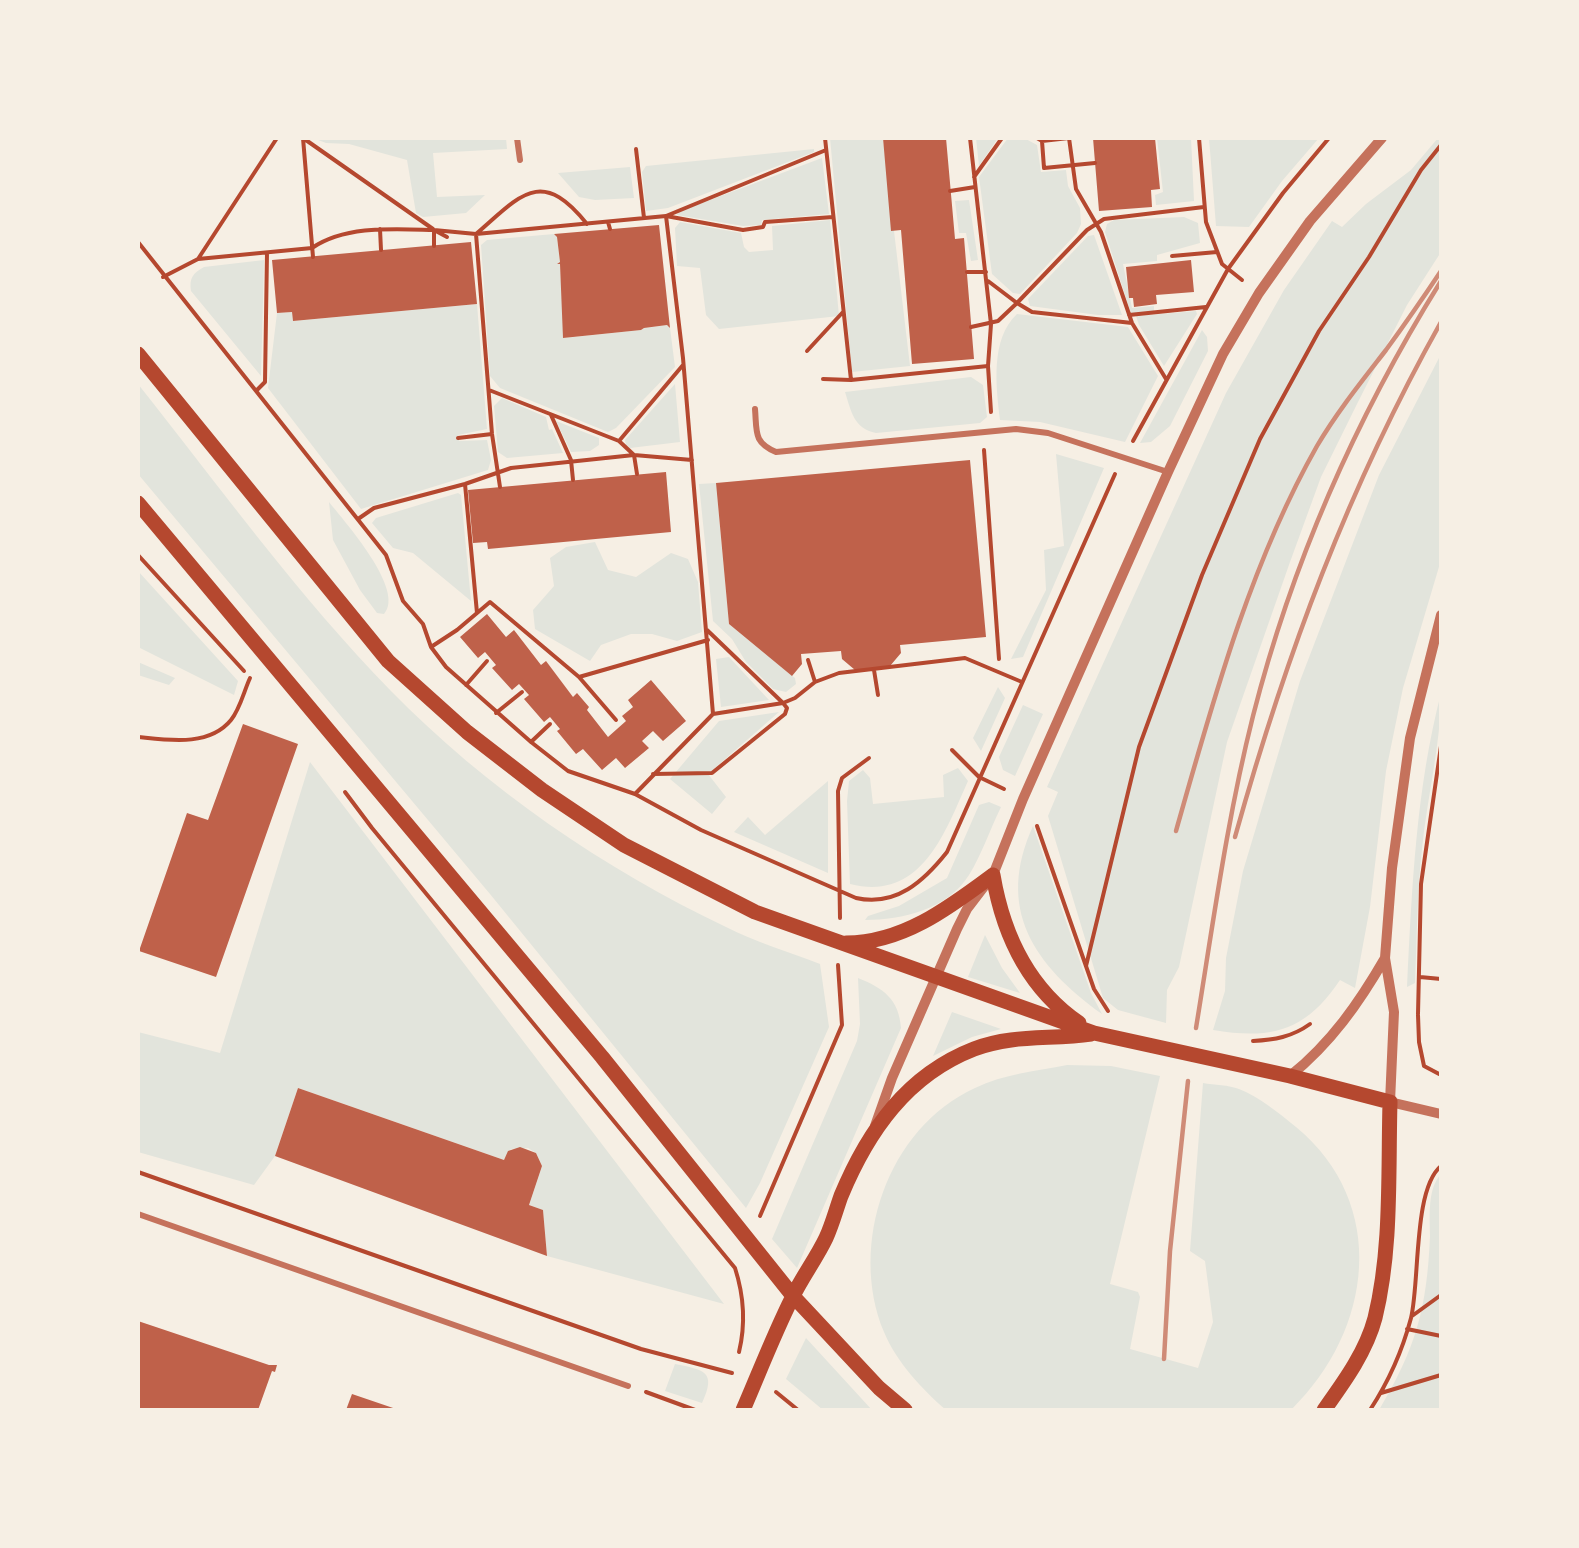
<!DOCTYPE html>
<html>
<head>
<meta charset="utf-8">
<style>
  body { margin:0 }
  #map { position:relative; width:1579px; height:1548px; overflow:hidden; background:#f6efe4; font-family:Commissioner,sans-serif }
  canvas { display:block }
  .frame { position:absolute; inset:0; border:140px solid #f6efe4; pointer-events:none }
</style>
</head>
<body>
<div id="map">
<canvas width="1579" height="1548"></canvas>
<div class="frame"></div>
</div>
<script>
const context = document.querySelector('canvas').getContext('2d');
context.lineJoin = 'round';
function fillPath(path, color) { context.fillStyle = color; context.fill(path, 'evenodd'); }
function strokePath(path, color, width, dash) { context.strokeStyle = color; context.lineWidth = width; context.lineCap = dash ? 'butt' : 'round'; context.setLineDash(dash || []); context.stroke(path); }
const green = new Path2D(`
  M313,138H506L507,149L433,153L437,197L485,195L466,213L423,217L416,213L407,160L349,144L326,143Z
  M830,138H883L910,366L852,372Z
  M976,138H998L979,166Z
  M1008,138H1024L1037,145L1041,172L1066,170L1068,186L1080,208L1081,224L1077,233L1020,294L1013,293L992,274L979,177Z
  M1157,138H1191L1194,201L1156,205L1155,195L1163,192Z
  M1209,138H1319L1282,181L1249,227L1216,226Z
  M1438,138H1441V252L1407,305L1357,404L1321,477L1290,562L1227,742L1179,967L1167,990L1166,1023L1118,1010L1103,998L1048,816L1058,792L1047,787L1226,393L1284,290L1332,221L1342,227L1366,204L1411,170Z
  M814,149V152L668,208L646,211L642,172L646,166Z
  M822,158L829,214L762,220L761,225L743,226L677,215L678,212Z
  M630,167L634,198L595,200L579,197L558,173Z
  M969,200L978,260L971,261L966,233H959L955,201Z
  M1184,217L1198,223L1200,243L1157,255V261L1123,264L1132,308L1154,306V311L1131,314L1105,232L1107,224L1114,220Z
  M830,220L839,316L719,329L706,315L700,268L677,266L675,228L680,222L741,233L744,247L749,252L773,250L772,226Z
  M554,234L557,237L560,262L557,264H560L564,338L641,330L644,328L667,325L670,328L675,367L616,428L608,432L500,388L490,376L481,245L487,240Z
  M1094,235L1122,315H1098L1030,306L1028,299L1088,236Z
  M264,260L261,376L191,291C189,278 193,273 204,267Z
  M477,304L487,429L458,435L459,441L487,440L491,460L488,470L361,509L268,388L277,313L292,312L293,321Z
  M1196,311L1197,314L1164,366L1139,325L1136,316Z
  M1017,314L1128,327L1158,376L1125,442L1040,422L1000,420C996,387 990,339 1017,314Z
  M1202,330L1207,337L1208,351L1170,426L1151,442L1140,443Z
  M1441,354V560L1403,688L1386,771L1370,907L1355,988L1340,980C1306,1031 1272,1040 1213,1030L1225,991L1226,958L1243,871L1300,681L1379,475Z
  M971,377L983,385L987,417L980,423L876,433C854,429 851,411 845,392Z
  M138,384C219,486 300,598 391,691C486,788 604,869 726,927C756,942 789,952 820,964L829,1027L760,1183L746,1208L490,894L138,474Z
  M675,384L680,442L630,448L626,445L625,440Z
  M502,398L546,417L549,430L552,429L563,453L507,458L498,452L494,406Z
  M556,421L599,438V445L590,451L571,452Z
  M1056,454L1104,468L1023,657L1011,659L1046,590L1044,550L1064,546Z
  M716,483L729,624L795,678L796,684L786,692L773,689L746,662L732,639L713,621L699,484Z
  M458,493L461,495L471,601L413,553L393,548L372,523L376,518Z
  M329,502C344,521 406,590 384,614L377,613L360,590L333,540Z
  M595,542L608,570L636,577L671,553L688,559L698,582L702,632L677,641L652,634H631L601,645L590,661L535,629L533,610L554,586L550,558L566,547Z
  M138,571L238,681L234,695L138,647Z
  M729,657L769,700L721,707L716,659Z
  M138,662L175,678L169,685L138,675Z
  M998,687L1005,698L981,751L973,738Z
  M1441,693C1441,745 1427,797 1422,849C1417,893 1417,938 1415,983L1407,987C1412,887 1416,790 1441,693Z
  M1023,705L1043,714L1015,776L1003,770L999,757Z
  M779,712L708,774L726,797L712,814L670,779L719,721Z
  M310,762L724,1304L547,1256L543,1210L529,1205L542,1166L536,1153L528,1148L511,1149L504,1160L298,1088L275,1156L254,1185L138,1152V1032L220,1053Z
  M958,768L968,781C945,832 922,902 850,884L847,801L849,781L863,770L870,778L873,804L944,797L943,775Z
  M828,781V873L734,832L748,817L765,835Z
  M989,802L1001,807C990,829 982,854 969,875C948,909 902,920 865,920L868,916L899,906L947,878L979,805Z
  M1033,826L1091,993L1102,1014C1034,965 995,909 1033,826Z
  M985,935L1002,968L1020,993L968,977Z
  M858,978C883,988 899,999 901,1028L797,1268L772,1239L857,1041L860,1024Z
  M952,1012L1001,1029L972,1037L933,1056Z
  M1067,1065L1111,1066L1160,1076L1110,1284L1138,1292L1140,1297L1130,1349L1198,1368L1213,1322L1205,1261L1190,1251L1203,1083C1214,1085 1229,1085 1239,1089C1259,1097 1279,1113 1296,1127C1389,1204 1373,1330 1291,1410H946C922,1389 897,1363 884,1332C848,1245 887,1128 975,1088C1004,1074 1036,1071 1067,1065Z
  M1441,1174V1410H1379C1416,1348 1427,1308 1430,1236C1430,1217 1427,1189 1441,1174Z
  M806,1338L872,1410H823L786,1379Z
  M675,1364C704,1370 717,1371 702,1403L665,1391Z`);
const building = new Path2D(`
  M883,138H946L955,239L964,238L974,359L912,364L901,230L891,231Z
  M1093,138H1155L1160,189L1151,190L1152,207L1099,211Z
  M659,225L670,328L667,325L644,328L641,330L563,338L560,264H557L560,262L557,237L554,234Z
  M471,242L477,304L293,321L292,312L277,313L272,260Z
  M1191,260L1194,292L1156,295L1157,304L1134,307L1133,298H1129L1126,267Z
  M970,460L986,637L900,645L901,653L890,666L855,670L842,659L841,651L801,654L802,664L792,676L729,624L716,483Z
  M666,472L671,532L488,549L487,542L473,543L468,490Z
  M487,614L506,637L514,630L541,665L546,661L573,697L577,693L589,707L587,710L608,737L626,721L622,716L633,707L628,700L651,680L686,721L663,741L653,731L642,741L649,748L625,768L616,758L602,770L583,749L576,754L557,731L560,729L550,717L544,722L524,699L529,695L519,684L512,690L492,668L496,665L485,652L478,658L460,637Z
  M243,724L298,744L216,977L139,951L187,813L208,820Z
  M298,1088L504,1160L508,1151L520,1147L536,1153L542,1166L529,1205L543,1210L547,1256L275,1156Z
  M138,1321L269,1365H277L275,1372L272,1371L258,1410H138Z
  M352,1394L399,1410H346Z`);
const path = new Path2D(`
  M303,138L433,229
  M303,138L313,257
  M825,138L851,380
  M970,138L991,324L988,366L991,412
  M1037,138L1042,141
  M1069,138L1076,189L1101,232L1132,323L1166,379
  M1069,138L1042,141L1044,168L1095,163
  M1199,138L1206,222L1222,264L1242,280
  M636,149L644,218
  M826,150L666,216L743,230L763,227L765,222L833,217
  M974,177L1002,138
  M950,191L975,187
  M608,222L610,229
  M380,229L381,250
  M447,237L434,230L476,234L666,216L683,358L713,714L635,794
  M138,242L386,555L403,601L423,624L431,647L446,667L531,742L568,771L635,794L701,830L856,898C896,907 924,881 947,852L1115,474
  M434,246V230
  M1172,256L1217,252
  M198,259L277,138
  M967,272H986
  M163,277L198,259L312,248C346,225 394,229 434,230
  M988,281L1017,303L1087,230L1104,219L1204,207
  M1129,315L1206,307
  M971,327L998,321L1017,303L1032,312L1132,323
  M807,351L843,312
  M823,379L851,380L988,366
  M257,390L265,382L267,253
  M489,390L619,441
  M551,415L571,460L573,480
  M458,438L492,434
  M1133,441L1228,269L1283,193L1329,138
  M984,450L999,659
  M637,474L634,455L619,441L683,365
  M465,484L477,613
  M500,487L492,434L476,234C520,196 541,166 587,224
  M358,519L374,508L465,484L511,468L634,455L692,460
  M138,555L244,671
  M431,647L457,630L490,602L579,677L616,720
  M808,660L815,682
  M874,670L878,695
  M579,677L708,640
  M466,685L487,661
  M496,713L522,692
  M713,714L783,703L795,698L815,682L839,673L965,658L1022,682
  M138,737C168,740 209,747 231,720C240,709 244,691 250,678
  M531,742L550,724
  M952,750L979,777L1004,789
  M653,774L712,773L785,714L787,708L783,703L707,630
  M345,792L372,828L735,1268C744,1296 746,1323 739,1352
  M1037,826L1094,989L1108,1011
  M840,918L838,791L842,778L869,758
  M1086,966L1139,747L1202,575L1260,439L1319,331L1369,257L1421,170L1441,145
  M1420,977L1441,979
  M1418,1014L1421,884L1441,746
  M1418,1015L1419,1042L1424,1066L1441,1075
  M1253,1041C1274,1040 1292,1037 1310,1024
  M138,1172L641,1349L732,1373
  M760,1216L842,1025L838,965
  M1412,1316L1441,1295
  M1407,1329L1441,1336
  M646,1392L695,1410
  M776,1392L798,1410
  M1381,1393L1441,1375
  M1370,1410C1389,1381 1402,1352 1411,1318C1420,1281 1413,1189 1441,1166`);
const minor = new Path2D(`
  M517,138L520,160
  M755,409C757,432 753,442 776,452L1016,429L1048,433L1168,472
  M138,1214L628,1386`);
const tertiary = new Path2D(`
  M1441,615L1410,738L1392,868L1385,958L1394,1012L1390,1102L1441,1114
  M1290,1076C1331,1043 1359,1003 1385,958
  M875,1126L892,1078L957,929L967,909L993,875L1023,799L1168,472L1223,354L1259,293L1310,221L1382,138`);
const primary = new Path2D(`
  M138,354L388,661L467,732L542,790L624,845L755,912L1094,1033L1290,1076L1390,1102C1388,1174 1392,1248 1375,1318C1366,1352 1344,1382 1324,1410
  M138,503L602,1057L793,1296L879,1388L905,1410
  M846,943C903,943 950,907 993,875C1003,934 1028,988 1079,1023
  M743,1410C759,1373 774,1334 792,1298C802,1277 816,1259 826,1238C832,1225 836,1210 841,1196C868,1131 907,1075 974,1049C1013,1034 1051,1040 1091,1034`);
const rail = new Path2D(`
  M1176,831C1213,701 1250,564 1317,446C1337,412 1362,381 1386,350C1405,324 1423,298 1441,271
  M1235,837C1286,655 1348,488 1441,322
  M1196,1028C1213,924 1227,819 1253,716C1292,563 1357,416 1441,281
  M1164,1359L1170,1251L1188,1081`);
fillPath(green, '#e2e4dc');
fillPath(building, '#bf614a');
strokePath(path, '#b5482f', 4);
strokePath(minor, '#c5725c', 6);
strokePath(tertiary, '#c5725c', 10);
strokePath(primary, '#b5482f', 15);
strokePath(rail, '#cf8b77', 4.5);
</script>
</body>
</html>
